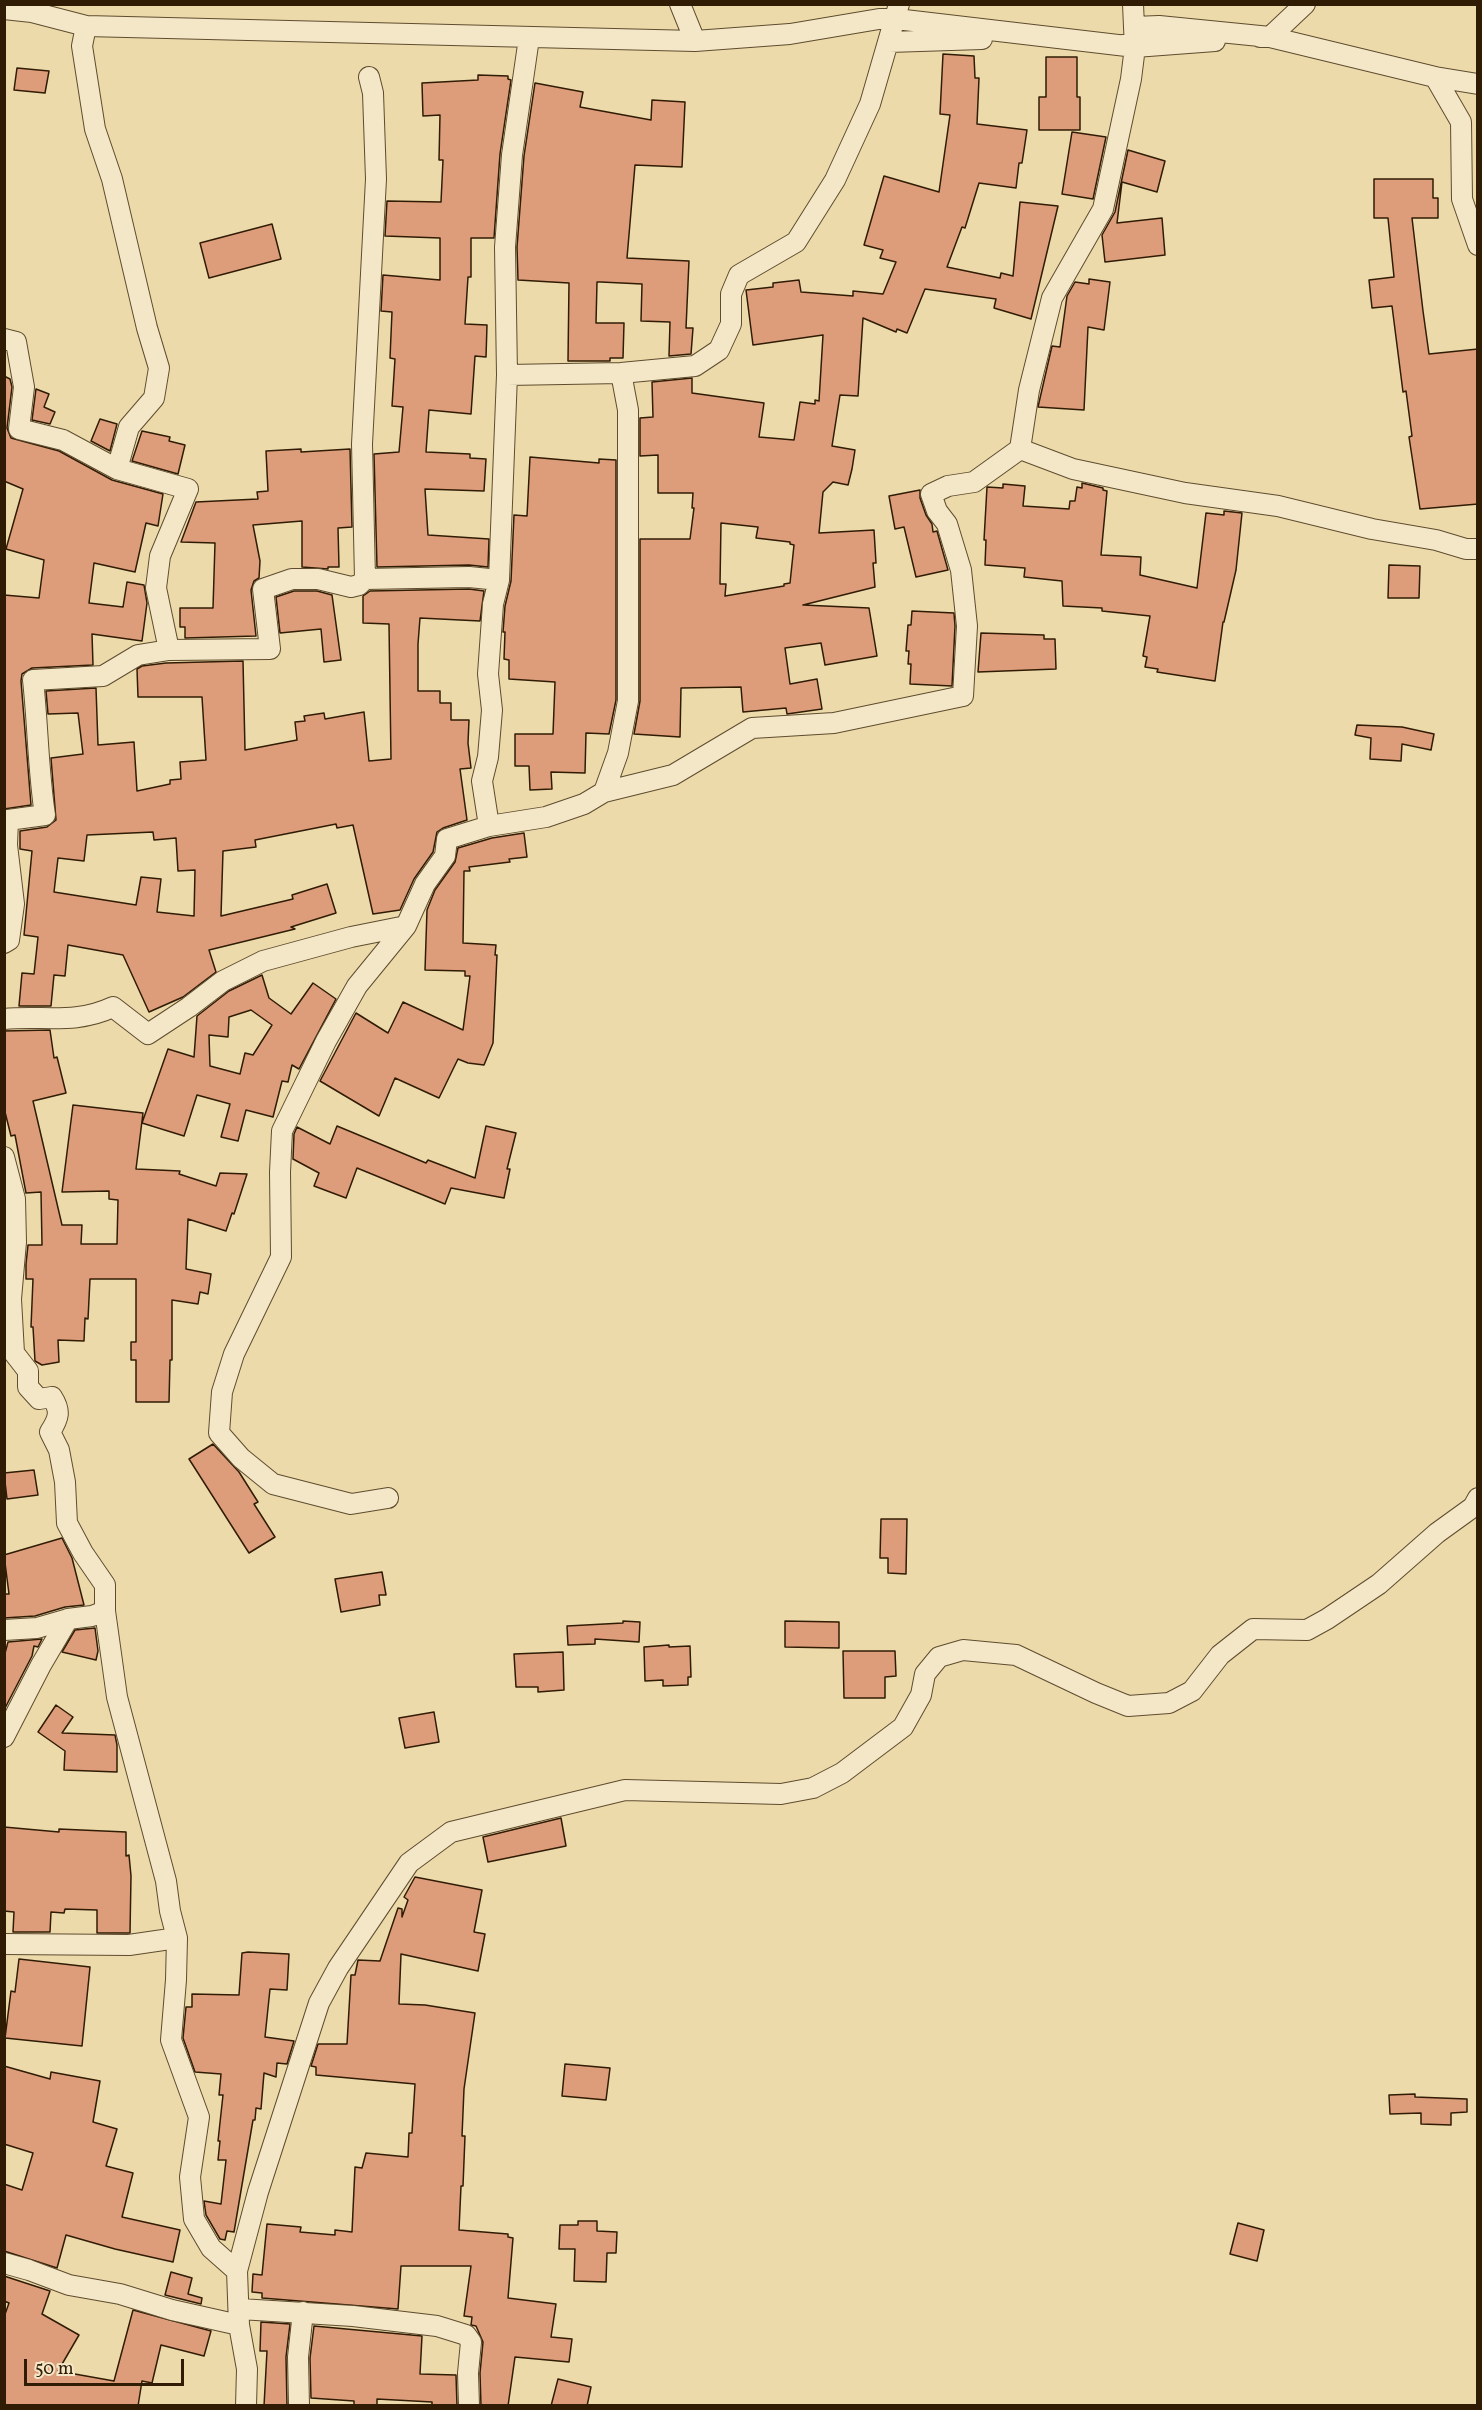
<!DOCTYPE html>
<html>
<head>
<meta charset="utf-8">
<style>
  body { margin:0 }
  #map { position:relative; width:1482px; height:2410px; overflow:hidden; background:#ecdaaa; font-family:Vollkorn,serif }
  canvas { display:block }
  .frame { position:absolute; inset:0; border:6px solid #301c05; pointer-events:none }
  .scale { position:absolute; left:24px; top:2359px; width:160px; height:27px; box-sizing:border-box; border:3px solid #301c05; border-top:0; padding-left:8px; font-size:18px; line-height:21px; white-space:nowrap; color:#301c05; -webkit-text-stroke:4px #f3e7c8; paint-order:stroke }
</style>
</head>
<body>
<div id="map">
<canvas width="1482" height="2410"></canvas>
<div class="frame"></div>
<div class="scale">50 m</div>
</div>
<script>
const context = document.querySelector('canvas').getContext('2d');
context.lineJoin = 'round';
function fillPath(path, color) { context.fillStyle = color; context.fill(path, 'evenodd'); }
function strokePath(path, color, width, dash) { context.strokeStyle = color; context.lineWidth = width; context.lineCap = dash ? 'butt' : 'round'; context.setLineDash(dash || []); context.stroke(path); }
const building = new Path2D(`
  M943,54L974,56L975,78H979L977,124L1027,130L1022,163H1019L1016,188L979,183L965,228L962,227L947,267L1000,278L1001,273L1013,276L1020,202L1058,206L1031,319L994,308L996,299L925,289L907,333L897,329L896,332L863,318L858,396L840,395L832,446L855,450L852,469L848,485L833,482L823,492L819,533L874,530L876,563H873L875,587L803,605L869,608L877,656L825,665L821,643L785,648L790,684L817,679L822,709L787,714L786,708L743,712L741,687L681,688L680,737L634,734L640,701V539H690L694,508H692L693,493H658V455L640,456V418L653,417L652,382L692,378V393L764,403L759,437L794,440L800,402L815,404V400L819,401L823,335L753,345L746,290L773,287V283L799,280L801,292L853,296V291L883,294L896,262L880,258L883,250L864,245L884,176L939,192L950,115L940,114ZM721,523L758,527L756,538L790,542V544L794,545L790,583L784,584V586L725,596L726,584H720Z
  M1046,57H1077V97H1080V130H1039V97H1046Z
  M17,68L49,71L45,93L14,90Z
  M478,75L508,76V79L511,80L500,154L494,238H471V277H468L465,324L487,325L486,357L475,356L471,414L429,410L426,452L470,454V458L486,459L484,491L425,489L428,535L489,539L488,567L469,565L377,567L374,454L399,452L403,407L392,406L395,359L390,358L392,312L381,311L383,275L440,280V238L385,236L387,201L441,202L443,160H439L440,115L423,116L422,83L478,80Z
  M535,83L583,92L580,107L651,120L652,100L685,102L682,167L635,165L627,258L689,261L686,328H693L691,354L669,356L670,322L641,321L642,284L601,282H597L596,323H624L623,358H610V361H568L569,283L518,280L517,247L524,156Z
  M1072,132L1106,137L1093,199L1062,194Z
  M1128,150L1165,161L1157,192L1122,182L1117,223L1162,218L1165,255L1105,262L1102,235L1115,212Z
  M1374,179H1433V198H1438V218H1412L1423,311L1429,354L1478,349V504L1420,509L1409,437L1412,436L1406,391L1403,392L1392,306L1372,308L1369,280L1394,277L1388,218H1374Z
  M272,224L281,259L209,278L200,243Z
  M1089,279L1110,282L1104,330L1088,327L1084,410L1038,407L1052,346L1060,347L1067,296L1075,282L1089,284Z
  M4,376L10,379L12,387L7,428L11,438L59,451L112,480L163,494L158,526L146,523L135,572L94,563L89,603L123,607L127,582L144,585L147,603L142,641L92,634L93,665L32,668L22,674L21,681L31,805L4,809V595L39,598L44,560L6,549L23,489L4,481Z
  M36,389L49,394L44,407L55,412L50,424L32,420Z
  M100,419L117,424L110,451L91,441Z
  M142,431L170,437L169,441L185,445L178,474L132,461Z
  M301,449V452L350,449L352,527L338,528L339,567H328V569L302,567V521L253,525L260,561L259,578L254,581L251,590L256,636L185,638V627H180V608H213L215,543L181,542L196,502L258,499L257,492L268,491L266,451Z
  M530,457L599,463V459L616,460V700L609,734L586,733L585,773L551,772L552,789L530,790L529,766H515V734H553L555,682L509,679V660L504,659L505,632H503L505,606L511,581L514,515L527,516Z
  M1082,483L1103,488V490L1107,491L1101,555L1141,557L1140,575L1197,588L1206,513L1224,515V511L1242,513L1236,570L1224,622H1223L1215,681L1157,672L1158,669L1145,667L1147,657L1143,656L1150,616L1102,611V608L1063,606L1062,581L1024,577L1025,568L985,565L986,540H984L987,487L1003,488V484L1025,486L1023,506L1069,509L1070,501H1075L1077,487L1082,488Z
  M920,490V498L926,515L932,524L933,532L937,531L948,570L916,577L904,527L895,529L889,496Z
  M1389,565L1420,566L1419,598H1388Z
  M469,589L484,591L480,621L420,618L418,644V691H440V703H451V720H469L468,743L471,768L460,769L467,820L443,828L437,832L433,852L414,879L400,910L373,914L353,825L337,828L336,824L255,840L256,847L223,851L221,916L293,899L292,895L327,884L336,913L291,927L295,929L209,950L216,972L183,997L149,1012L123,955L68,945L65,976L54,975L51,1006H19L22,973L34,974L38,937L24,935L32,851L20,849V831L47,827L56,820L51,758L83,754L78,713L48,714L46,691L96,688L98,745L134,742L137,791L170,784V780L181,779L180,762L206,760L202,697H138L137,669L142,666L166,663L243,661L245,750L297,740L295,722L305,721L304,716L324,713L325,719L364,712L369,761L391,759L389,624L363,623V596L370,591ZM153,832L154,840L176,838L178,871L195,870L194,916L157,912L161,879L141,877L136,905L54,892L58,858L84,861L87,835Z
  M294,591H317L332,595L341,660L324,662L321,629L280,633L276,597Z
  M912,611L954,613L955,626L952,686L910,684L911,664H908L909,651H906L908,625H911Z
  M981,633L1044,635V639H1055L1056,669L978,672Z
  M1357,725L1402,727L1434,734L1431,750L1402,744L1401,761L1370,759L1371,738L1355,735Z
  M524,833L527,857L509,859L510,862L469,867L470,871H464L463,943L496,945L495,955H497L493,1043L484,1065L468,1063L458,1059L439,1098L395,1078L379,1116L320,1081L356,1013L388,1033L403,1002L463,1030L470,976H465V971L425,970L427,910L435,890L455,862L458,848L492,838Z
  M262,975L269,998L291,1014L313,983L336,999L299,1069L292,1065L288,1082L282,1081L273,1117L246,1110L238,1141L221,1137L230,1104L197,1095L184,1136L142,1123L168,1049L194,1057L197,1016L229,991ZM251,1010L272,1025L253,1055L245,1053L240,1074L210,1066L209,1035L228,1037L229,1017Z
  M50,1030L54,1058L57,1057L66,1093L33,1101L62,1225H82L81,1244H117L118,1200L109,1199V1191L62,1192L73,1105L143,1113L136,1169L180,1171L179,1174L216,1186L220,1173L247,1174L234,1214L232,1213L226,1231L188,1219L186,1269L211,1274L208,1294L200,1292L198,1304L172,1300V1360H170L169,1402H136V1360H131V1342H136V1279H90L88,1319L85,1318L84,1341L58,1340L59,1362L42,1365L35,1361L33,1327H31L33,1279H26V1264L28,1245H42L41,1192L26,1193L15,1135L11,1136L4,1108V1031Z
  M337,1126L426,1163L428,1160L475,1178L486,1126L516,1133L507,1169H510L504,1198L451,1188L445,1204L357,1168L346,1198L314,1186L319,1173L293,1159L294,1134L297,1127L330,1144Z
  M213,1444L239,1472L258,1502L254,1504L275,1537L249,1553L189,1459Z
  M34,1470L38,1495L7,1499L4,1473Z
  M881,1519H907L906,1574L888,1573V1558H880Z
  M62,1538L72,1558L84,1605L65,1607L35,1616L4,1618V1594H9L4,1555Z
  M382,1572L386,1595H379L380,1605L341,1612L335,1579Z
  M623,1621L640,1622L639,1642L595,1639V1644L568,1645L567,1626L623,1623Z
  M785,1621L839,1622V1648L785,1647Z
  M95,1628L98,1651L96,1660L62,1652L75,1630Z
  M42,1639L38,1647L34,1646L32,1656L4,1710V1657L8,1642Z
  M669,1645V1647L690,1646L691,1677H688V1685L663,1686V1680L645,1681L644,1647Z
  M843,1651H895L896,1676L885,1677V1698H844Z
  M563,1652L564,1690L538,1692V1687H516L514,1654Z
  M56,1705L73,1717L62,1733L115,1735L117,1745V1772L64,1770L65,1751L38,1732Z
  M434,1712L439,1742L405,1748L399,1718Z
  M561,1818L566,1846L488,1862L483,1837Z
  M4,1827L59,1832V1829L126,1832V1856L129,1855L131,1876L130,1933H97V1910L65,1909L64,1913L51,1912L50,1932H13L14,1912L4,1911Z
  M415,1877L482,1890L474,1932L485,1934L478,1971L401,1954L399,2004L425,2005L475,2013L464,2089L462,2136H465L463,2186H461L459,2230L508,2234V2237L513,2238L508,2298L556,2304L551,2337L572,2339L569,2362L515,2357L508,2406H481L480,2373L483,2342L476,2326L471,2325L472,2317L464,2316L471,2266H401L398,2309L262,2298V2293L252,2292L253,2274L262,2275L267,2224L301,2227L300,2232L335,2235V2230L352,2232L355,2167L362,2168L366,2153L408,2157L409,2133H412L415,2084L316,2075V2067L311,2066L318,2044H347L351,1975H355L358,1960L380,1961L398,1908L402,1909V1917L408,1900L404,1897Z
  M248,1952L289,1954L287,1990L270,1989L265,2037L294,2041L287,2064L277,2063L276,2077L264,2073L261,2109L256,2108L255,2120H253L234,2232L227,2231L225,2240L220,2239L206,2215L204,2201L221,2204L226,2160H218L220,2141H218L223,2095H219L221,2074L195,2072L183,2038L186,2007H192V1994L239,1995L242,1953Z
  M19,1959L90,1967L82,2046L5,2038L11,1991L15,1992Z
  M565,2064L610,2068L606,2100L562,2096Z
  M4,2066L50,2079L51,2072L100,2081L93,2122L117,2129L106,2166L133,2173L122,2217L180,2230L173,2262L115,2249L66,2235L57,2268L4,2251V2184L22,2190L33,2153L4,2144Z
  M1415,2094V2097L1467,2099V2112L1451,2113V2125L1421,2124V2113L1390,2114L1389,2095Z
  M578,2221H597V2231L617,2232L616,2253H607L606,2282L574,2281L575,2249H559L560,2225H578Z
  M1238,2223L1264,2230L1257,2261L1230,2254Z
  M171,2272L192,2278L188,2294L202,2298L201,2304L165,2295Z
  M4,2276L50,2291L42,2314L79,2335L58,2371L114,2381L133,2310L211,2331L204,2356L161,2345L152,2383L142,2381L138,2406H4V2317L9,2303L4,2301Z
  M261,2322L290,2324L286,2357L287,2406H264L267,2351H260Z
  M314,2326L422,2336L420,2374L456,2375L457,2406H432V2402L377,2399V2406H354V2401L311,2398L310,2358Z
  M558,2379L591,2387L587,2406H551Z`);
const minor = new Path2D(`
  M680,4L695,41
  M1133,4L1134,27
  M4,9L32,12L86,26L695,41L790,34L879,19H896L1135,47L1134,27L1159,26L1270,37L1305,4
  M86,26L82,46L95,129L112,179L147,328L159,368L154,398L129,427L117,469
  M1260,37H1270L1435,77L1478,84
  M889,42L982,39
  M1122,45L1135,47L1215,41
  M1435,77L1461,122L1462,199L1478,245
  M4,339L16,342L24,387L19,429L63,440L117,469L188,489L160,556L156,588L169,650
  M507,375L621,373L695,366L719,350L731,324V294L739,275L796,242L835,180L870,104L899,4
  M1020,449L1073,469L1185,493L1278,506L1372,529L1436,540L1466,549H1478
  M365,579L362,444L376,179L373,93L369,77
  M604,792L673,775L752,728L834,723L963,696L967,626L961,570L947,524L937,511L931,494L948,486L974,482L1020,449L1029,390L1052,298L1103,209L1131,79L1135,47
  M489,826L482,781L488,757L492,710L488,674L493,604L499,580L507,375L505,247L512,155L529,38
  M4,943L9,940L14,904L7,845L8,820L45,815C38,770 38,725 33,680L103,676L138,655L169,650L270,649L263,589L292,579H318L351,587L359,585L365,579L469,577L499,580
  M4,1019C44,1015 74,1025 113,1007L148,1034L189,1007L223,981L263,961L351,937L406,926L425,884L445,856L447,839L489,826L546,817L584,804L604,792L618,753L628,701V410L621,373
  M4,1157L15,1199L16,1242L11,1299L14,1353L28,1371V1387L39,1399L52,1397C61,1411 59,1418 50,1432L59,1450L65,1482L67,1523L83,1553L105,1585V1611L117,1697L166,1881L170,1911L177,1938L176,1980L171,2040L199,2117L190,2177L194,2219L211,2248L237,2271L239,2325L247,2369L246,2406
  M388,1498L351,1504L273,1484L241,1458L219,1433L222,1392L234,1354L281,1257L280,1172L282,1131L326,1041L357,986L406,926
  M4,1630L37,1628L68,1619
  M4,1737L41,1665L68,1619L92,1616L105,1611
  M4,1944L129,1945L177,1938
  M4,2263L29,2270L69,2285L120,2294L172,2310L239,2325
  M237,2271L258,2192L319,2003L338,1968L409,1863L451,1832L625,1790L781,1794L813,1788L842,1773L903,1727L921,1695L925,1674L939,1657L963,1650L1016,1655L1096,1693L1128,1706L1169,1703L1192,1691L1220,1655L1253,1629L1307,1630L1327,1619L1379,1584L1437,1533L1473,1507L1478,1498
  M240,2309L353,2316L437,2326L466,2335L471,2342L468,2373L469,2406
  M299,2406L298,2357L303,2312`);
fillPath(building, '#de9d7a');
strokePath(building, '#301c05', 1.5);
strokePath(minor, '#5f4c2e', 22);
strokePath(minor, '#f3e7c8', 20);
</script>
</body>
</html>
